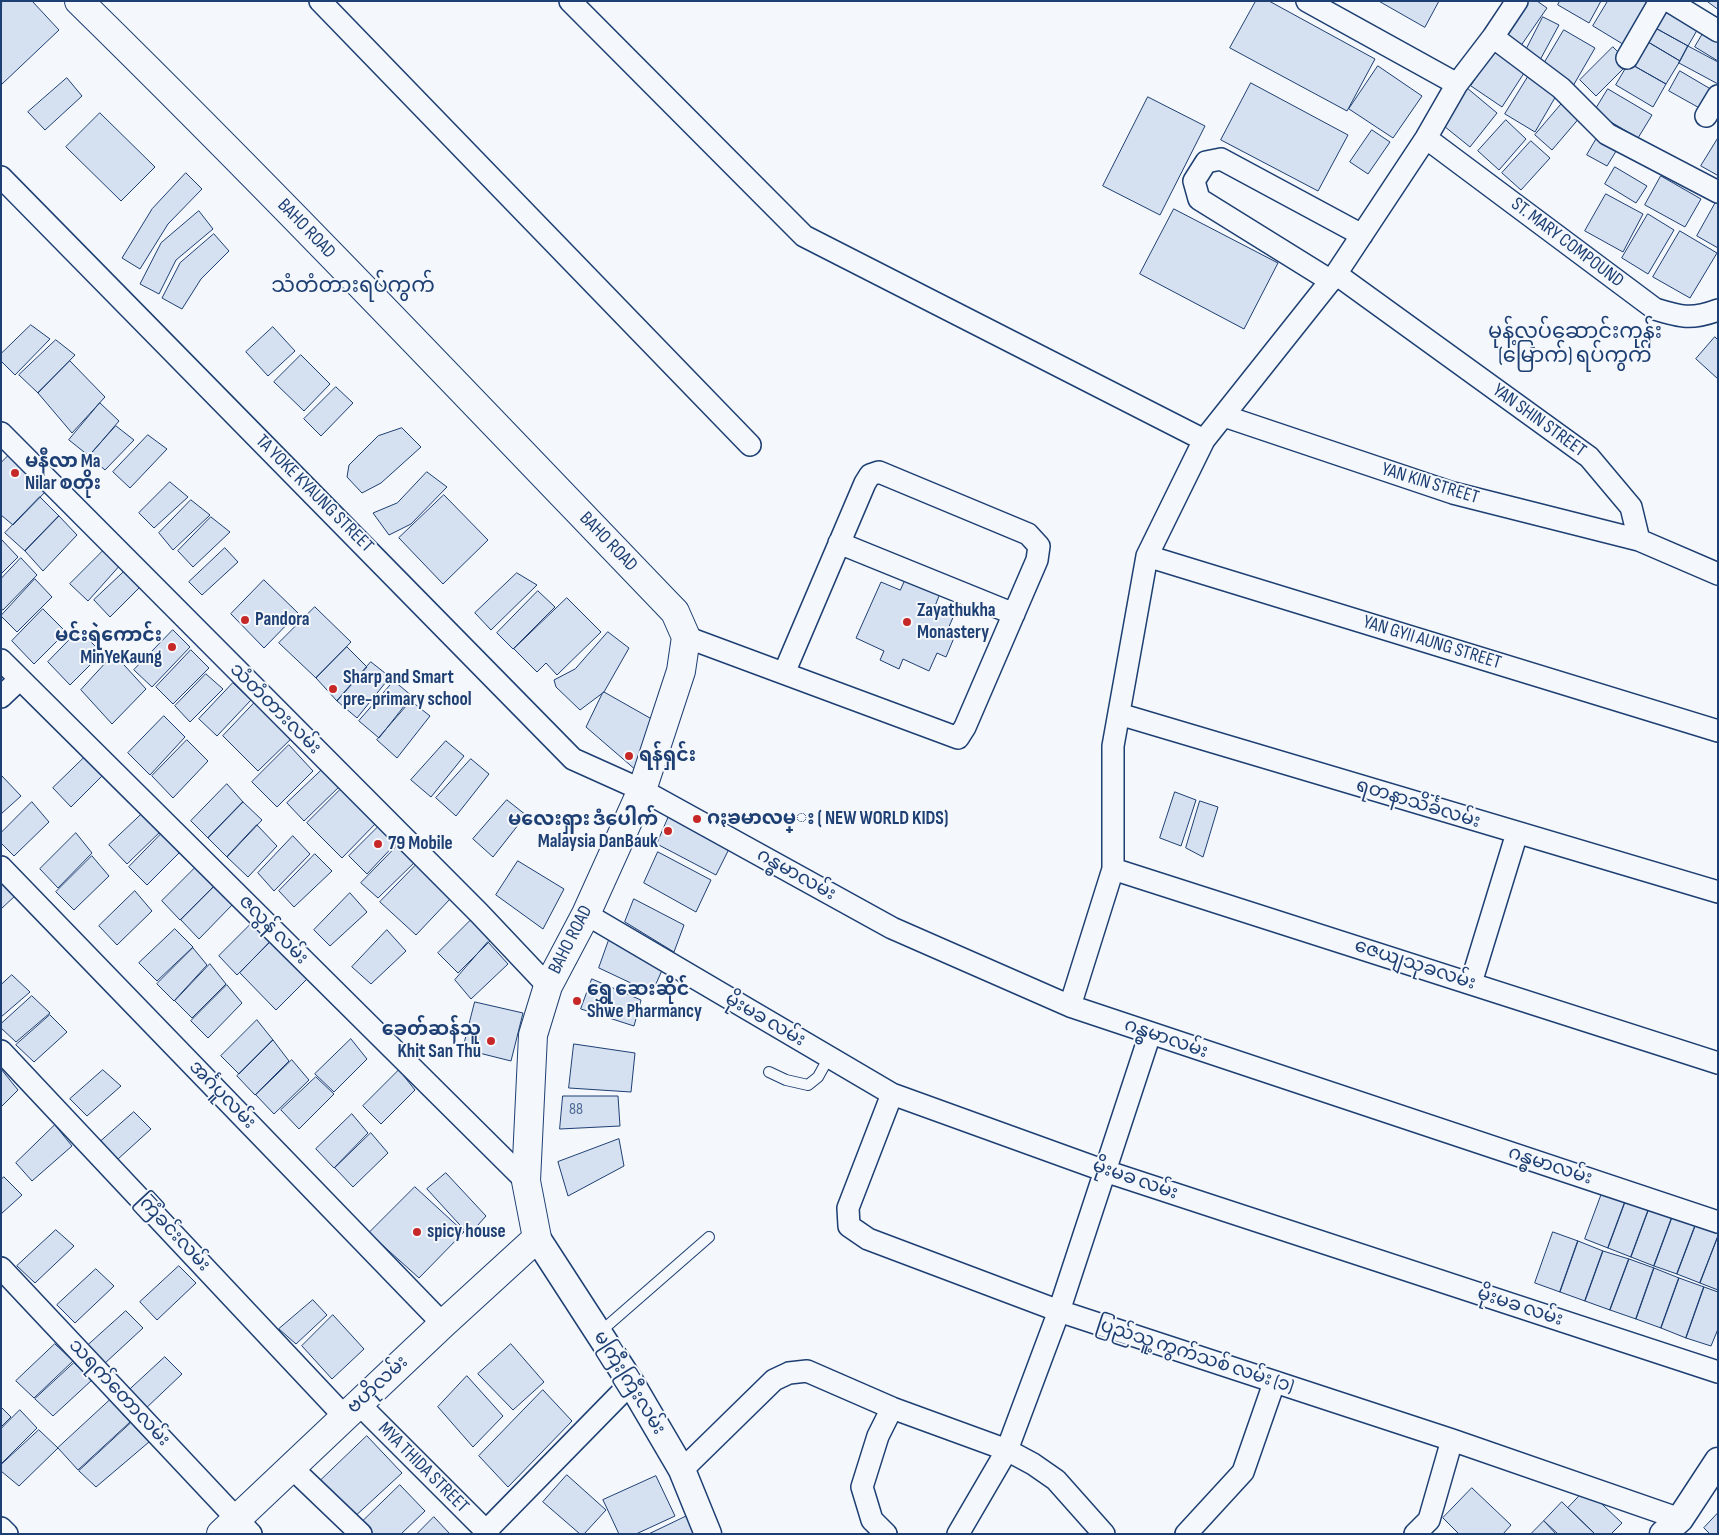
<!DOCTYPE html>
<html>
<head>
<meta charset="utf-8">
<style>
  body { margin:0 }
  #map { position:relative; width:1719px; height:1535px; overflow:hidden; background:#f4f7fb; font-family:"Sofia Sans Condensed",sans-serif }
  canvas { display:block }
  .frame { position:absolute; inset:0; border:2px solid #1d3f73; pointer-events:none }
</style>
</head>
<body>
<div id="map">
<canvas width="1719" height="1535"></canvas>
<div class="frame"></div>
</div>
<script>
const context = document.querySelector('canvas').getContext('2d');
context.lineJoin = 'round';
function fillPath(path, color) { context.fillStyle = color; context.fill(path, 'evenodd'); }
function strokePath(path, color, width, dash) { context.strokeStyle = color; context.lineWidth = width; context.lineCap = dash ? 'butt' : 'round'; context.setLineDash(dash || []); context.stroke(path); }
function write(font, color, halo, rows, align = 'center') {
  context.font = font + ' "Sofia Sans Condensed","Noto Sans Myanmar",sans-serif'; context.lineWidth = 4; context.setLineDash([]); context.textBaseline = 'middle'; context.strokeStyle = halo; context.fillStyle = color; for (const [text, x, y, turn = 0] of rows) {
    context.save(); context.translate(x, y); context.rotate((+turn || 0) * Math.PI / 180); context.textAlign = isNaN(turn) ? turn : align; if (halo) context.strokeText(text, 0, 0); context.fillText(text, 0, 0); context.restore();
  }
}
const building = new Path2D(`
  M2,1H32L59,30L1,85Z
  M1256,1H1269L1375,59L1347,111L1230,48Z
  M1379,1H1439L1425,27Z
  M1521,1H1537L1547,8L1520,47L1499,33Z
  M1560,1H1601L1589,23L1558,5Z
  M1608,1H1653L1626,46L1593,26Z
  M1707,1H1718V9Z
  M1663,3L1700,25L1688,46L1650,25Z
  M1543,17L1559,25L1540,60L1525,52Z
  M1650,25L1688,46L1680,61L1643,39Z
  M1564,30L1595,48L1573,86L1542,67Z
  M1705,30L1718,38V61L1695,47Z
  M1643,39L1680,61L1666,84L1629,63Z
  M1688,46L1718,62V84L1679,63Z
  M1613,47L1629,63L1596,96L1580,80Z
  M1495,50L1526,70L1502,107L1471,86Z
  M1629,63L1666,84L1653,107L1616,85Z
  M1378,66L1422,96L1393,138L1349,109Z
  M1680,71L1714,91L1703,110L1669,91Z
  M1531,72L1560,89L1535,132L1505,114Z
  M67,78L82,96L45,130L28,112Z
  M1251,83L1348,135L1318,191L1221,140Z
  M1467,88L1497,113L1470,147L1439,122Z
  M1608,89L1652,115L1638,138L1594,112Z
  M1148,97L1205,126L1160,215L1103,186Z
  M1564,101L1581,116L1552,150L1535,135Z
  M100,113L155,167L121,201L66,147Z
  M1506,120L1526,139L1499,170L1478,151Z
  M1372,130L1390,142L1368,174L1350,162Z
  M1601,131L1621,143L1607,166L1587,155Z
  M1718,138V174L1717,175L1701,166Z
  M1531,141L1550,158L1521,190L1502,173Z
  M1615,167L1647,186L1636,203L1605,184Z
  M186,173L202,189L168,224L140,269L122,258L152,209Z
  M1661,176L1701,199L1685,227L1645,205Z
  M1606,194L1643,214L1623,252L1585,231Z
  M1718,198V248L1697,236Z
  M1174,209L1278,263L1244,329L1140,274Z
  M199,211L213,229L176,260L159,294L140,284L161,243Z
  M1648,214L1674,230L1648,274L1622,258Z
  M1680,231L1717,253L1690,298L1653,277Z
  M214,234L229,251L201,279L182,309L162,298L180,263Z
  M31,325L50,339L15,375L1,361V354Z
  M273,327L295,351L268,376L246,352Z
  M1715,337L1718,340V379L1696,359Z
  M56,340L75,355L38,393L19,375Z
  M301,355L330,384L304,411L274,382Z
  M70,361L105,397L72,433L38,393Z
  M336,387L353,403L321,436L304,419Z
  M100,403L119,421L89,456L69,440Z
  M116,426L134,440L105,470L89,456Z
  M402,428L421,447L381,483L362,493L347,477L349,465L378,436Z
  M148,435L167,449L130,488L113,472Z
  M12,452L49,488L13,525L1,515V463Z
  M427,472L447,487L411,524L389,535L373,513L397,503Z
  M170,482L188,497L154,528L139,513Z
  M444,495L488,540L443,584L399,538Z
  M40,497L59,516L25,551L5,533Z
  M191,500L210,515L173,550L159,533Z
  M59,516L77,535L43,571L25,551Z
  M211,517L230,532L193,567L178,551Z
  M1,539L18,557L1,574Z
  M107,547L122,563L88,601L70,584Z
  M225,548L238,562L202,595L189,582Z
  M21,558L37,575L3,610L1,609V579Z
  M129,567L144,583L110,617L94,600Z
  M517,573L537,585L491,630L475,613Z
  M907,576L941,591L935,606L954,615L948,629L956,633L946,657L937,653L929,671L903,659L899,669L880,660L884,651L856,638L881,582L900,590Z
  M35,579L52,597L17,632L1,616Z
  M264,580L298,613L264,648L231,614Z
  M538,591L555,607L513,649L497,633Z
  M567,598L601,632L557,675L546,663L537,672L514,649Z
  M315,607L351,642L316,678L279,643Z
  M43,609L66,632L34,664L12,641Z
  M79,630L102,653L70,685L48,662Z
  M173,630L190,647L152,687L134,670Z
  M608,632L629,648L604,692L580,710L556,687L554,680L575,669Z
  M347,647L367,667L337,701L316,678Z
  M191,650L209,668L173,704L156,687Z
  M114,654L146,689L112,724L81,690Z
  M371,662L390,677L357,718L337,701Z
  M206,674L223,689L190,722L175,706Z
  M394,681L412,696L379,738L359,721Z
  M233,683L251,700L217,736L199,719Z
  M604,692L657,722L637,771L586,727L602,694Z
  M259,698L295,735L258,771L223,736Z
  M411,701L430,716L397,758L377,740Z
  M164,716L185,737L150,775L128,753Z
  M187,740L208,761L173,798L152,776Z
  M446,741L464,756L431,797L411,780Z
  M289,745L313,771L277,807L252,782Z
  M89,753L105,773L71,807L53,788Z
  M471,759L489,774L456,816L436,798Z
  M325,767L342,784L304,821L287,803Z
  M1,775L21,796L1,814Z
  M227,784L243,802L208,838L191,821Z
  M344,786L378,821L342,858L307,823Z
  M1175,792L1196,800L1181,846L1160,838Z
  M507,800L526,815L493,857L473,839Z
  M1200,801L1218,807L1203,857L1186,848Z
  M32,802L49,822L14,856L1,843V833Z
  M243,802L262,820L227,857L208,838Z
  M145,811L163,829L127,864L109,845Z
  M669,816L730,847L716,875L657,844Z
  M382,823L399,840L367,874L349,856Z
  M257,825L277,846L248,877L227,857Z
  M164,831L181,851L147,885L129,867Z
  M76,833L92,853L58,888L40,869Z
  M293,836L310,854L274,891L258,873Z
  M401,842L417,860L378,898L361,883Z
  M658,852L711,880L696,912L644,883Z
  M315,854L332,871L294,907L279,891Z
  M92,856L109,876L74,910L56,892Z
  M518,861L564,889L543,929L496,895Z
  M418,863L451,898L416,935L380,902Z
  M198,865L215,885L180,920L162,901Z
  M1,876L16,895L1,909Z
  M217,884L233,904L199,939L181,920Z
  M135,891L152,911L117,945L99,926Z
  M350,893L367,912L330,946L314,930Z
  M634,899L684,925L674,952L625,922Z
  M477,914L497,934L458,973L438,953Z
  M255,920L271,941L237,975L219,956Z
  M175,929L193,947L157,981L139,963Z
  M387,930L406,951L371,984L352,967Z
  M609,940L663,968L652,993L599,968Z
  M271,941L307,979L276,1010L240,973Z
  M488,942L508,964L471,999L455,980Z
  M193,948L207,965L174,1001L157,984Z
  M210,964L226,984L192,1018L175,1001Z
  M12,975L30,992L1,1017V985Z
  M592,979L641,1000L634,1026L581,1009Z
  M227,985L242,1003L208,1038L191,1021Z
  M32,996L50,1013L16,1042L1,1028V1024Z
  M475,1002L523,1013L511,1061L463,1049Z
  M50,1015L67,1032L34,1062L16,1045Z
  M257,1020L273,1040L239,1074L221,1056Z
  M351,1039L367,1059L334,1092L315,1074Z
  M273,1040L289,1061L255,1095L237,1076Z
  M574,1044L635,1053L631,1092L569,1088Z
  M292,1060L309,1080L274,1114L256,1095Z
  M1,1069L18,1090L1,1107Z
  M103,1070L121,1086L87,1116L70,1099Z
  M399,1070L415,1090L381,1124L363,1106Z
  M316,1077L334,1094L299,1129L281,1110Z
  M563,1096H618L620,1126L560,1129Z
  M134,1112L151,1129L118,1159L100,1142Z
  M352,1114L368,1133L334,1168L316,1149Z
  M55,1125L72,1146L32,1181L16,1163Z
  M371,1133L388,1153L353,1187L335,1168Z
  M619,1139L624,1166L568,1196L558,1162Z
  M446,1173L486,1216L469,1235L427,1189Z
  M4,1177L22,1195L1,1214V1180Z
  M1605,1185L1628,1194L1608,1248L1585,1239Z
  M415,1187L464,1232L419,1278L369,1233Z
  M1628,1194L1651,1203L1631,1257L1608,1248Z
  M1651,1203L1674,1212L1654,1266L1631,1257Z
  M1674,1212L1697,1221L1677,1274L1654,1266Z
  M1697,1221L1718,1229V1236L1700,1283L1677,1274Z
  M56,1230L74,1246L35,1283L17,1266Z
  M1553,1232L1578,1241L1560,1292L1535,1283Z
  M1718,1236V1290L1700,1283Z
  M1578,1241L1603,1251L1585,1301L1560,1292Z
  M1603,1251L1629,1259L1610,1310L1585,1301Z
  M1629,1259L1654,1268L1636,1319L1610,1310Z
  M179,1266L196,1283L157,1320L140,1302Z
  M1654,1268L1679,1278L1661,1328L1636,1319Z
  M96,1269L114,1286L75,1323L57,1305Z
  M1679,1278L1704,1287L1686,1338L1661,1328Z
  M1704,1287L1718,1292V1329L1711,1346L1686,1338Z
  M313,1300L327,1315L296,1344L279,1329Z
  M126,1311L143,1328L104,1364L86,1347Z
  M333,1315L364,1349L332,1379L302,1346Z
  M55,1344L73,1361L34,1398L16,1381Z
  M511,1344L544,1382L513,1410L478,1374Z
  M165,1357L182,1374L143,1411L125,1394Z
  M74,1363L92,1380L53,1416L35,1399Z
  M467,1376L503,1416L473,1447L438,1407Z
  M543,1390L572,1421L508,1487L479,1456Z
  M110,1400L130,1422L78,1470L58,1448Z
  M1,1407L11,1417L1,1427Z
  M20,1410L37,1428L1,1464V1429Z
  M131,1423L149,1442L96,1487L79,1471Z
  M39,1430L58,1448L19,1486L1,1471V1465Z
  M367,1436L402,1473L352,1519L318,1483Z
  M567,1475L606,1510L584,1534H580L543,1502Z
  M656,1476L675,1516L636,1534H619L603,1500Z
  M400,1485L425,1511L401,1534H373L362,1522Z
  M1472,1488L1511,1525L1503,1534H1459L1443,1518Z
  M1586,1489L1622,1523L1611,1534H1595L1568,1508Z
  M1562,1502L1595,1534H1556L1544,1521Z
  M1718,1513V1534H1710L1704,1528Z
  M687,1516L695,1534H649Z
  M434,1517L450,1534H417Z
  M1544,1521L1558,1534H1531Z`);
const service = new Path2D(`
  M769,1072L786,1080L808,1085L818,1077L829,1057
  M599,1333L709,1237`);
const minor = new Path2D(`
  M320,1L750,445
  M570,1L804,236L1204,440
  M1307,1L1457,84
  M1669,1L1718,31
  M1493,37L1561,88L1607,134L1718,192
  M1627,58L1660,1
  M1706,116L1718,96
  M1426,138L1655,309C1681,317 1691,320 1718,310
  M1,177L573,759L642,790L892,928L1070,1006L1718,1222
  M1336,274L1589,457L1631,507L1639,540
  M1331,281L1199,199L1194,181L1206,162L1221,159L1362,235
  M1224,416L1453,493L1639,540L1718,574
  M1,433L479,913L548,986
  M839,543L1014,614
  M1147,556L1718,731
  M686,637L958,738L965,727L1037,560L1039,546L1028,534L879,472L870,475L865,483L784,673
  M1,660L526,1181
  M1,697L20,679
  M1119,714L1718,892
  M1,867L443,1324
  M1113,869L1718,1063
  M586,914L892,1094L1105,1171L1718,1372
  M1471,983L1517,833
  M1070,1006L1113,869V746L1147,556L1204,440L1336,274L1426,138L1457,84L1493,37L1517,1
  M1,1051L344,1416
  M892,1094L848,1208L849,1226L868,1239L1059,1311L1452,1440L1680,1519
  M1,1268L251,1534
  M358,1403L489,1534
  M292,1468L361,1534
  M682,1470L774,1380L789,1373L807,1371L892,1408L1007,1450L1033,1464L1056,1480L1104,1534
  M1,1528L7,1534
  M486,1531L631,1383
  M886,1534L872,1520L862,1487L878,1436L892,1408
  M958,1534L1007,1450L1059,1311L1150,1034
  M1186,1534L1243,1472L1274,1383
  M1415,1534L1429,1520L1452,1440`);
const tertiary = new Path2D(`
  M537,1238L631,1383L682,1470L708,1534
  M1663,1534L1680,1519L1718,1461`);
const secondary = new Path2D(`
  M79,1C282,200 478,407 675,612L686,637L681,671L642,790L586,914L548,986L533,1035L526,1181L537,1238L443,1324L221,1534`);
const markers = [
  [15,473,5,"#c62828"],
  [245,620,5,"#c62828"],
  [907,622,5,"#c62828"],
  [172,647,5,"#c62828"],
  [333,689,5,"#c62828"],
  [629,756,5,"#c62828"],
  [697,819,5,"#c62828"],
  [668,831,5,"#c62828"],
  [378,844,5,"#c62828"],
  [577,1001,5,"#c62828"],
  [491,1041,5,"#c62828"],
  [417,1232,5,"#c62828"]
];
const numberNames = [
  ["88",576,1110]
];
const streetNames = [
  ["BAHO ROAD",306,229,46],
  ["ST. MARY COMPOUND",1567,243,37],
  ["YAN SHIN STREET",1539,421,36],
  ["YAN KIN STREET",1430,484,17],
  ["TA YOKE KYAUNG STREET",314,494,45],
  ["BAHO ROAD",608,542,46],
  ["YAN GYII AUNG STREET",1432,643,17],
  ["သံတံတားလမ်း",275,709,45],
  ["ရတနာသိင်္ခလမ်း",1418,804,17],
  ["ဂန္ဓမာလမ်း",796,875,29],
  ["ဇလွန် လမ်း",273,930,45],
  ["BAHO ROAD",571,940,-63],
  ["ဇေယျသုခလမ်း",1415,965,18],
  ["မိုးမခ လမ်း",765,1020,30],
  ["ဂန္ဓမာလမ်း",1166,1039,19],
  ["အင်္ဂပူလမ်း",222,1095,46],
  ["ဂန္ဓမာလမ်း",1550,1166,18],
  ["မိုးမခ လမ်း",1135,1180,19],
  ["ကြံခင်းလမ်း",173,1233,47],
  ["မိုးမခ လမ်း",1520,1307,18],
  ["ပြည်သူ့ ကွက်သစ် လမ်း (၁)",1195,1356,18],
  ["မကြီးကြီးလမ်း",629,1383,58],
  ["ဗဟိုလမ်း",378,1385,-43],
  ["သရက်တောလမ်း",119,1393,47],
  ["MYA THIDA STREET",423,1468,45]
];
const poiNames = [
  ["မနီလာ Ma",25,462],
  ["Nilar စတိုး",25,484],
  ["Zayathukha",917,611],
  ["Monastery",917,633],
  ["Pandora",255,620],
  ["မင်းရဲကောင်း",162,636,"right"],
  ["MinYeKaung",162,658,"right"],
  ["Sharp and Smart",343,678],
  ["pre-primary school",343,700],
  ["ရန်ရှင်း",639,756],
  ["ဂႏၶမာလမ္း ( NEW WORLD KIDS)",707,819],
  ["မလေးရှား ဒံပေါက်",658,820,"right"],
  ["Malaysia DanBauk",658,842,"right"],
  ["79 Mobile",388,844],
  ["ရွှေ ဆေးဆိုင်",587,990],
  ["Shwe Pharmancy",587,1012],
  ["ခေတ်ဆန်သူ",481,1030,"right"],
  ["Khit San Thu",481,1052,"right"],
  ["spicy house",427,1232]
];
const quarterNames = [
  ["သံတံတားရပ်ကွက်",353,287],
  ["မုန့်လုပ်ဆောင်းကုန်း",1575,333],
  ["(မြောက်) ရပ်ကွက်",1575,357]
];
fillPath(building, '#d5e0f0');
strokePath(building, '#1d3f73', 1);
strokePath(service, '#1d3f73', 12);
strokePath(minor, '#1d3f73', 24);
strokePath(tertiary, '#1d3f73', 29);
strokePath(secondary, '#1d3f73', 30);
strokePath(service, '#f4f7fb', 10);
strokePath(minor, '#f4f7fb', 21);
strokePath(tertiary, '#f4f7fb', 26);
strokePath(secondary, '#f4f7fb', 28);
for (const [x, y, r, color] of markers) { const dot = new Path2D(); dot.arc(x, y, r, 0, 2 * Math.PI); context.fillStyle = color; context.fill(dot); strokePath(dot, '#f4f7fb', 2); }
write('16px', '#4b6792', null, numberNames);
write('19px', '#1d3f73', '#f4f7fb', streetNames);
write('bold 19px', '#1d3f73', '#f4f7fb', poiNames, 'left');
write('21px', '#1d3f73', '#f4f7fb', quarterNames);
</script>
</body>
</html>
